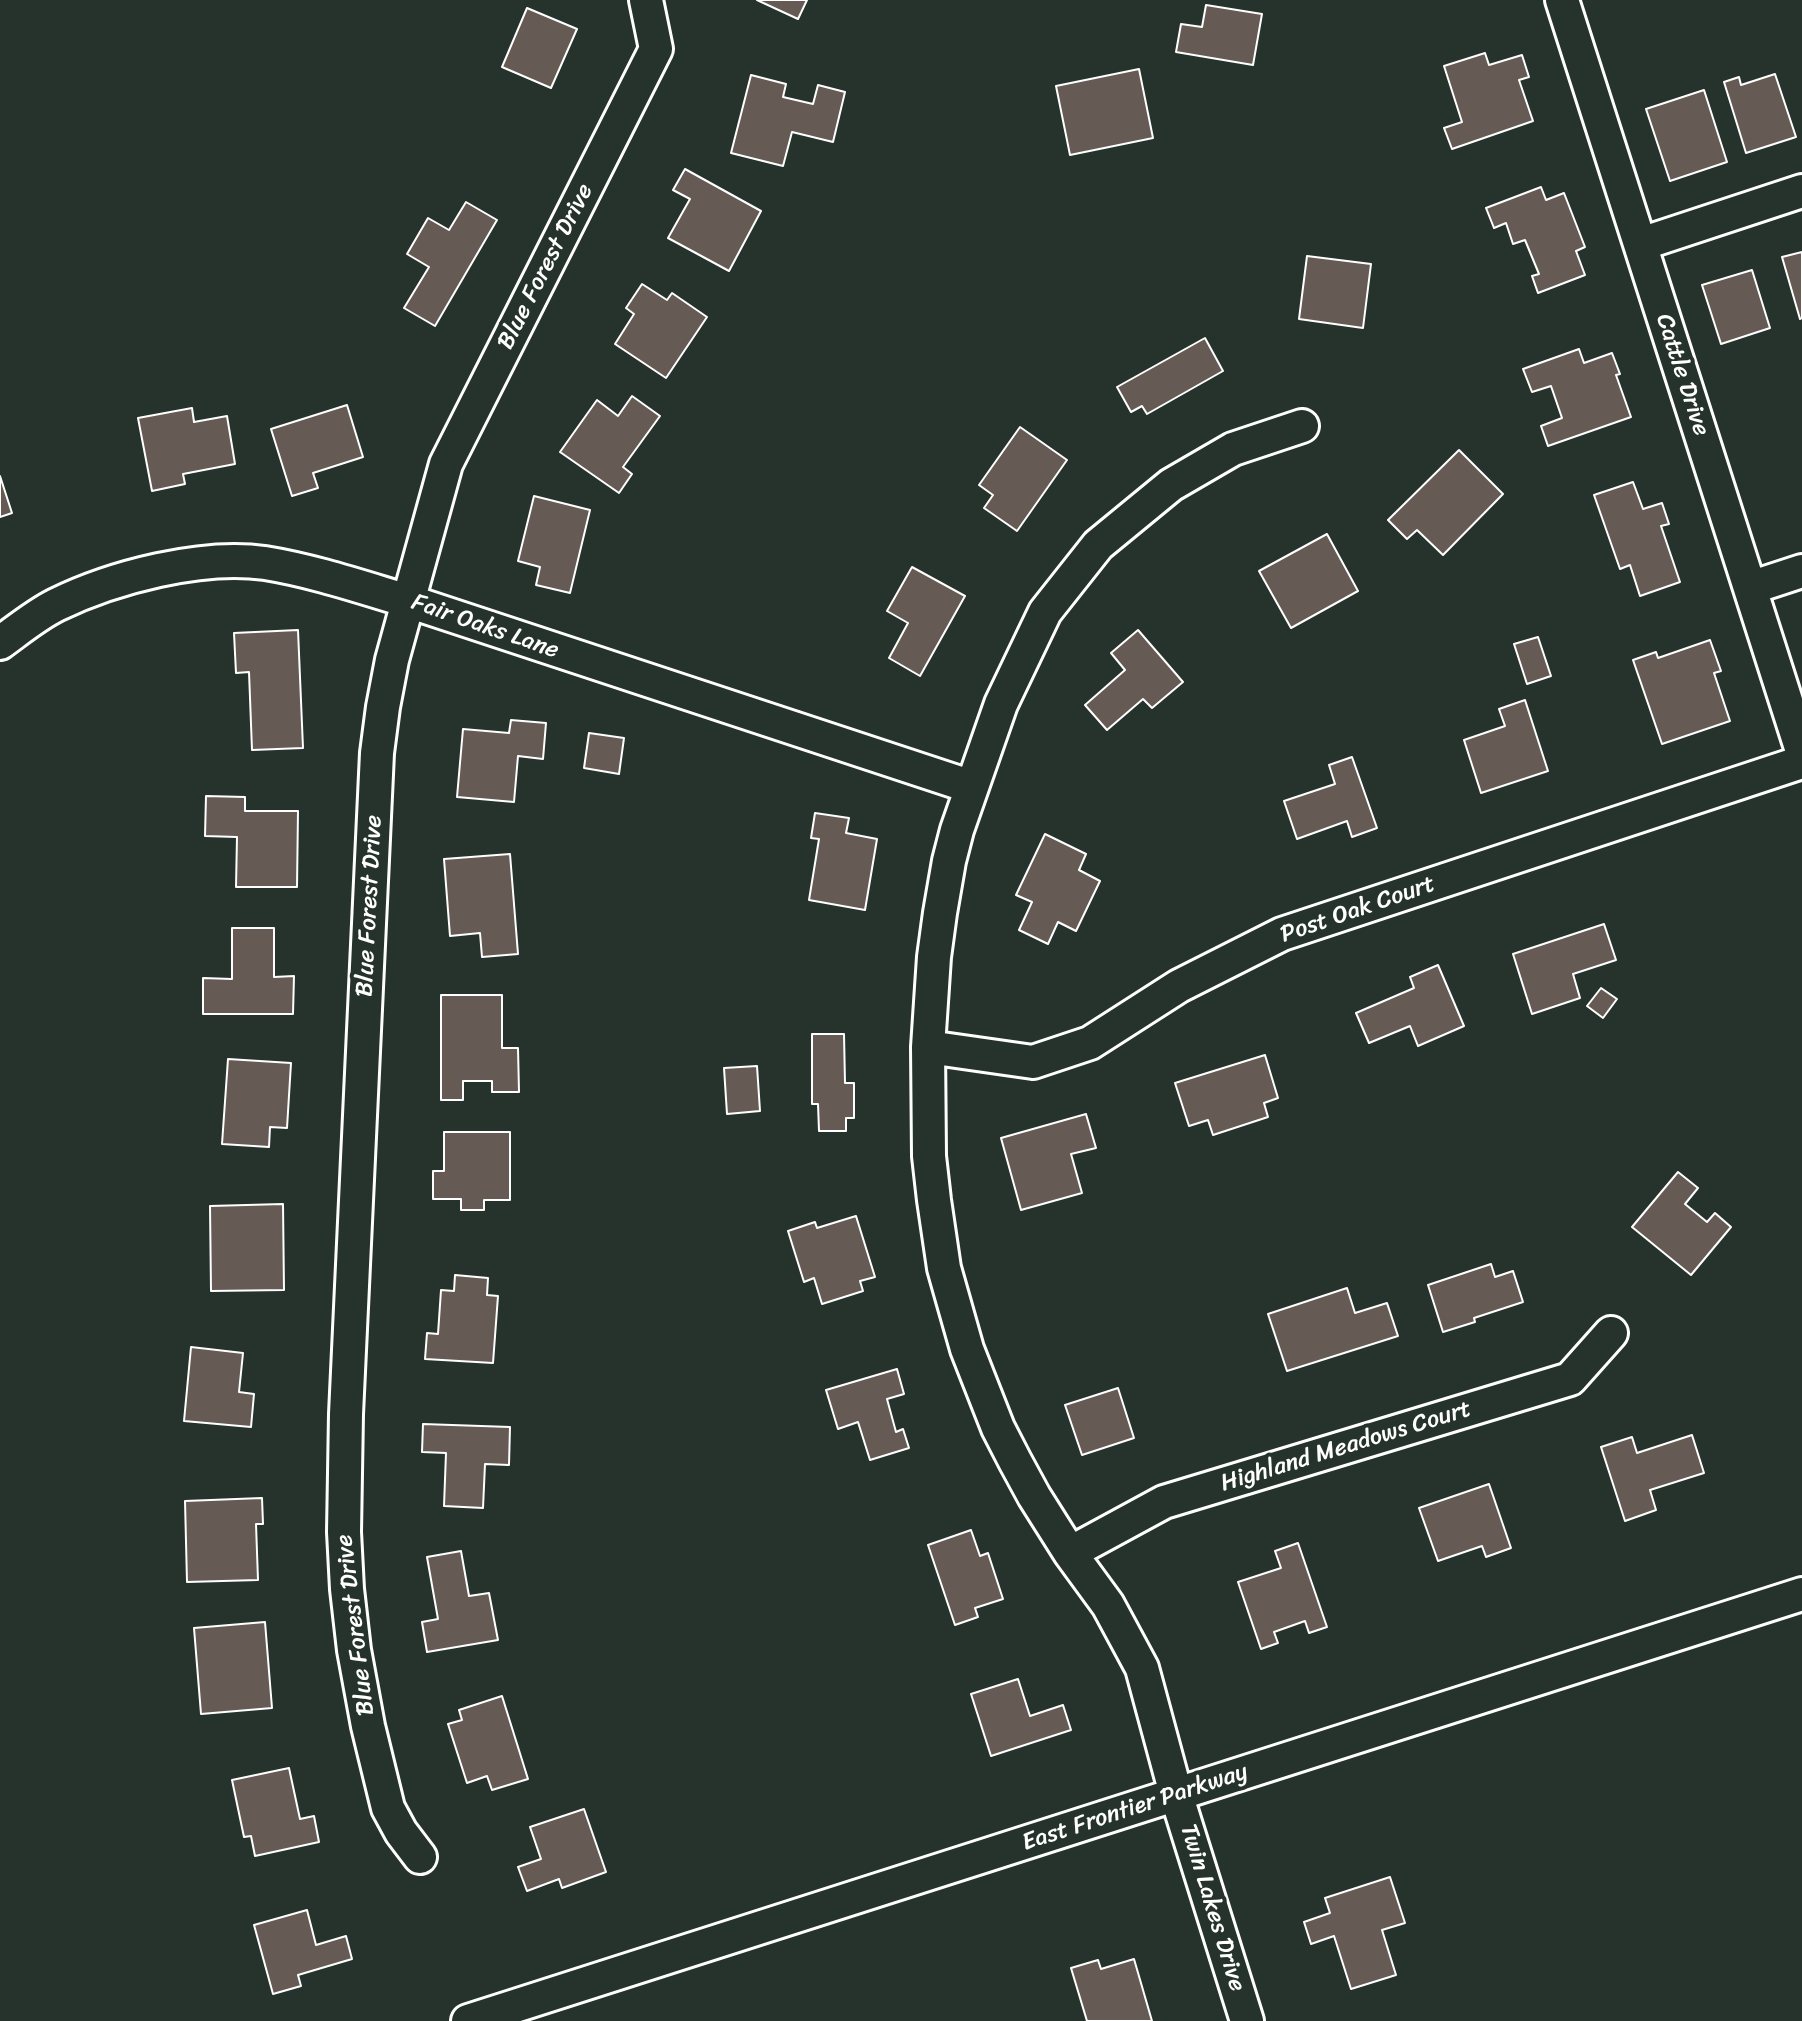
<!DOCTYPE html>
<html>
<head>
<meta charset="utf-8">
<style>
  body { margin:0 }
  canvas { display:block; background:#26332d }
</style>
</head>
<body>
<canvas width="1802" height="2021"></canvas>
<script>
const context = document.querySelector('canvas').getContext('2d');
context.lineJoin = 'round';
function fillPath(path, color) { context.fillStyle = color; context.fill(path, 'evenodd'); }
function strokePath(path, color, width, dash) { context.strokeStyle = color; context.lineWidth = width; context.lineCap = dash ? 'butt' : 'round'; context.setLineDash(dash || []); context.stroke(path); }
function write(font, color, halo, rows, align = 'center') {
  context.font = font + ' Sriracha,sans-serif'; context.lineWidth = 8; context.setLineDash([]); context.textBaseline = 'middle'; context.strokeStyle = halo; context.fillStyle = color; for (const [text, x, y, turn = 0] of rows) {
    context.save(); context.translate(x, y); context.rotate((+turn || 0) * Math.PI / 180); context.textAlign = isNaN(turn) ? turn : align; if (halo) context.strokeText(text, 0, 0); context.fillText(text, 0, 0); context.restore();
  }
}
const building = new Path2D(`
  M757,0H807L798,19Z
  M1206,5L1262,14L1253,65L1176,52L1181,24L1202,27Z
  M527,8L577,29L551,88L502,67Z
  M1485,53L1489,65L1522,55L1529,77L1519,80L1533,121L1452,149L1444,128L1462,122L1444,66Z
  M1139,69L1153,138L1070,155L1056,86Z
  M1775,74L1796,137L1746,153L1724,82L1739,77L1741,85Z
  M751,75L786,84L783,97L813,104L818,85L845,92L833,142L792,132L783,166L731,153Z
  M1704,90L1727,162L1670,181L1646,109Z
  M685,169L761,211L729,271L668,238L690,199L673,190Z
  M1541,187L1546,200L1564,193L1585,247L1576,251L1585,275L1538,293L1532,276L1539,274L1525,240L1513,244L1506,223L1494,228L1486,208Z
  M466,202L497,220L435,326L404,308L429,267L407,254L428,218L449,230Z
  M1802,252V318L1800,319L1782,257Z
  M1307,256L1371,264L1363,328L1299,319Z
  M1752,270L1770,328L1721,344L1702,285Z
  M642,284L667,300L672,293L707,317L666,378L615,344L634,314L626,308Z
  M1205,338L1223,371L1147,414L1142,406L1131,412L1117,387Z
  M1579,349L1584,363L1612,353L1620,374L1616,375L1631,417L1548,446L1541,426L1562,418L1551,386L1532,392L1523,369Z
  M632,396L660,416L623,467L632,474L619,493L560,452L597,400L618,416Z
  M347,405L363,457L313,473L318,488L292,496L271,429Z
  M192,408L194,422L227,416L235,464L183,474L185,484L152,491L138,418Z
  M1020,427L1067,460L1017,531L984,508L993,495L979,485Z
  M1459,450L1503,494L1443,555L1417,530L1407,539L1388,520Z
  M0,476L12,513L0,517Z
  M1633,482L1643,509L1662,503L1669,524L1661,526L1680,582L1640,596L1630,565L1620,569L1594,495Z
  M534,496L590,510L570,593L536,585L540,567L518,561Z
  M1327,534L1358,591L1291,628L1259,571Z
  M912,567L965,596L920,676L889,658L908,623L887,611Z
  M298,630L303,748L252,750L249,672L236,673L234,633Z
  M1138,630L1183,682L1152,708L1143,699L1107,730L1085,705L1125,670L1111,653Z
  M1538,637L1551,676L1527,684L1514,644Z
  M1710,640L1721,671L1714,673L1730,721L1662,744L1633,660L1656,652L1658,658Z
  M1525,700L1548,771L1481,793L1464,740L1505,726L1499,709Z
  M511,720L546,723L543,759L518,756L514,802L457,797L463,729L509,733Z
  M589,733L624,738L619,774L584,768Z
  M1352,757L1377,828L1352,837L1347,821L1297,839L1284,801L1335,784L1329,765Z
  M206,796L245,797V811H298L297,887H236L237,837L205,836Z
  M815,813L849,818L846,833L877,839L865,910L809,900L819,839L811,838Z
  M1045,834L1086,854L1079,870L1100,881L1076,931L1058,922L1048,944L1019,930L1032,902L1016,895Z
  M510,854L518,954L482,957L480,933L450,936L444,859Z
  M1604,924L1616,960L1573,974L1580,998L1532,1014L1513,954Z
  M232,928H274V977L294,976L293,1014H203V978L232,979Z
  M1438,965L1464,1026L1418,1046L1410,1026L1369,1043L1356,1013L1414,988L1410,977Z
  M1601,988L1617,999L1603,1018L1587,1006Z
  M441,995H502V1048H518L519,1092H492V1081H463V1100H441Z
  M812,1034H844L845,1083H854V1118H846V1131H819L818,1104H812Z
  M1265,1055L1278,1098L1264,1103L1268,1117L1213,1135L1208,1120L1189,1126L1175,1083Z
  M228,1059L291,1063L287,1128L270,1127L269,1147L222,1144Z
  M757,1066L760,1111L727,1114L724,1068Z
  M1086,1114L1096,1148L1071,1154L1082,1193L1021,1210L1001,1138Z
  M444,1132H510V1200H484V1210H461V1199H433V1171H444Z
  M1678,1172L1698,1188L1685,1204L1707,1222L1715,1213L1731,1227L1691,1275L1632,1227Z
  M283,1204L284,1290L211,1291L210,1206Z
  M856,1216L875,1277L860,1281L863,1291L822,1304L814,1278L804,1282L788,1231L815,1222L817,1228Z
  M1491,1264L1495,1277L1513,1271L1523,1302L1474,1318L1475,1322L1443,1332L1428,1285Z
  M455,1275L488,1278L487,1295L498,1296L493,1363L425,1359L427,1333L438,1334L441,1290L454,1291Z
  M1347,1288L1355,1313L1387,1303L1398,1336L1287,1371L1268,1314Z
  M191,1347L243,1353L239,1392L254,1394L251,1427L184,1421Z
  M897,1369L904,1394L887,1399L896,1432L903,1429L909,1448L870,1460L858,1422L838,1429L826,1390Z
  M1118,1388L1134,1438L1082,1455L1065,1405Z
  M423,1424L510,1427L509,1465L485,1464L483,1508L444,1506L446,1453L422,1452Z
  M1692,1435L1704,1473L1650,1490L1656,1510L1625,1521L1601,1447L1632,1437L1637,1453Z
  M1489,1484L1511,1548L1486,1557L1482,1546L1438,1561L1419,1508Z
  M262,1498L263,1524H256L258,1580L187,1582L185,1501Z
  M971,1530L980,1556L988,1553L1003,1599L975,1608L978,1617L955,1625L928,1545Z
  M1298,1543L1327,1627L1309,1633L1305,1621L1274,1632L1278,1643L1261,1649L1238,1582L1281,1568L1275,1551Z
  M461,1551L469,1596L489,1593L498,1640L427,1652L422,1622L438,1619L427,1557Z
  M265,1622L272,1708L201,1714L194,1628Z
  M1018,1679L1030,1716L1063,1705L1071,1730L991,1756L971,1694Z
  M502,1696L528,1779L492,1790L487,1776L467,1783L448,1724L462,1720L459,1710Z
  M289,1768L300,1819L314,1816L319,1842L255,1856L251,1836L244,1837L232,1780Z
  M584,1809L606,1872L562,1888L559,1879L527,1891L518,1867L541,1859L530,1827Z
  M1390,1877L1405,1923L1382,1930L1396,1975L1351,1989L1334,1936L1311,1944L1304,1922L1330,1913L1325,1898Z
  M307,1910L316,1945L346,1936L352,1959L298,1975L301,1986L273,1994L254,1925Z
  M1134,1959L1152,2021H1087L1071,1968L1098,1960L1101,1969Z`);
const minor = new Path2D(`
  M1562,0L1802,751
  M1641,244L1802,191
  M1750,588L1802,571
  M0,643C18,630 36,615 56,605C113,577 202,554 265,563C314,571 361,587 408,601L972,787
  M928,1047L1033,1062L1090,1043L1179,986L1282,934L1802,762
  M1070,1553L1164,1502L1570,1379L1611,1333
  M420,1857L401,1832L388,1808L368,1726L354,1650L347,1589L344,1532L346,1414L377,753L383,707L392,660L446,464L656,49L646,0
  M468,2021L1802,1594
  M1247,2021L1176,1794L1142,1668L1108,1605L1070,1553L1034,1496L1015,1461L998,1428L967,1349L944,1268L934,1200L929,1156L928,1047L934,957L940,913L949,861L957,830L1001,704L1045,612L1098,545L1171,485L1233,449L1302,426`);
const streetNames = [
  ["Blue Forest Drive",546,267,-63],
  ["Cattle Drive",1682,375,72],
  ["Fair Oaks Lane",485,627,19],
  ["Blue Forest Drive",370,906,-87],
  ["Post Oak Court",1358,910,-19],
  ["Highland Meadows Court",1346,1447,-17],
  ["Blue Forest Drive",356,1625,-97],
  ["East Frontier Parkway",1135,1808,-18],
  ["Twin Lakes Drive",1212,1908,73]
];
fillPath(building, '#665a54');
strokePath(building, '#fff', 2);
strokePath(minor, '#fff', 38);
strokePath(minor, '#26332d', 32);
write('24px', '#fff', '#26332d', streetNames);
</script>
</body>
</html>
